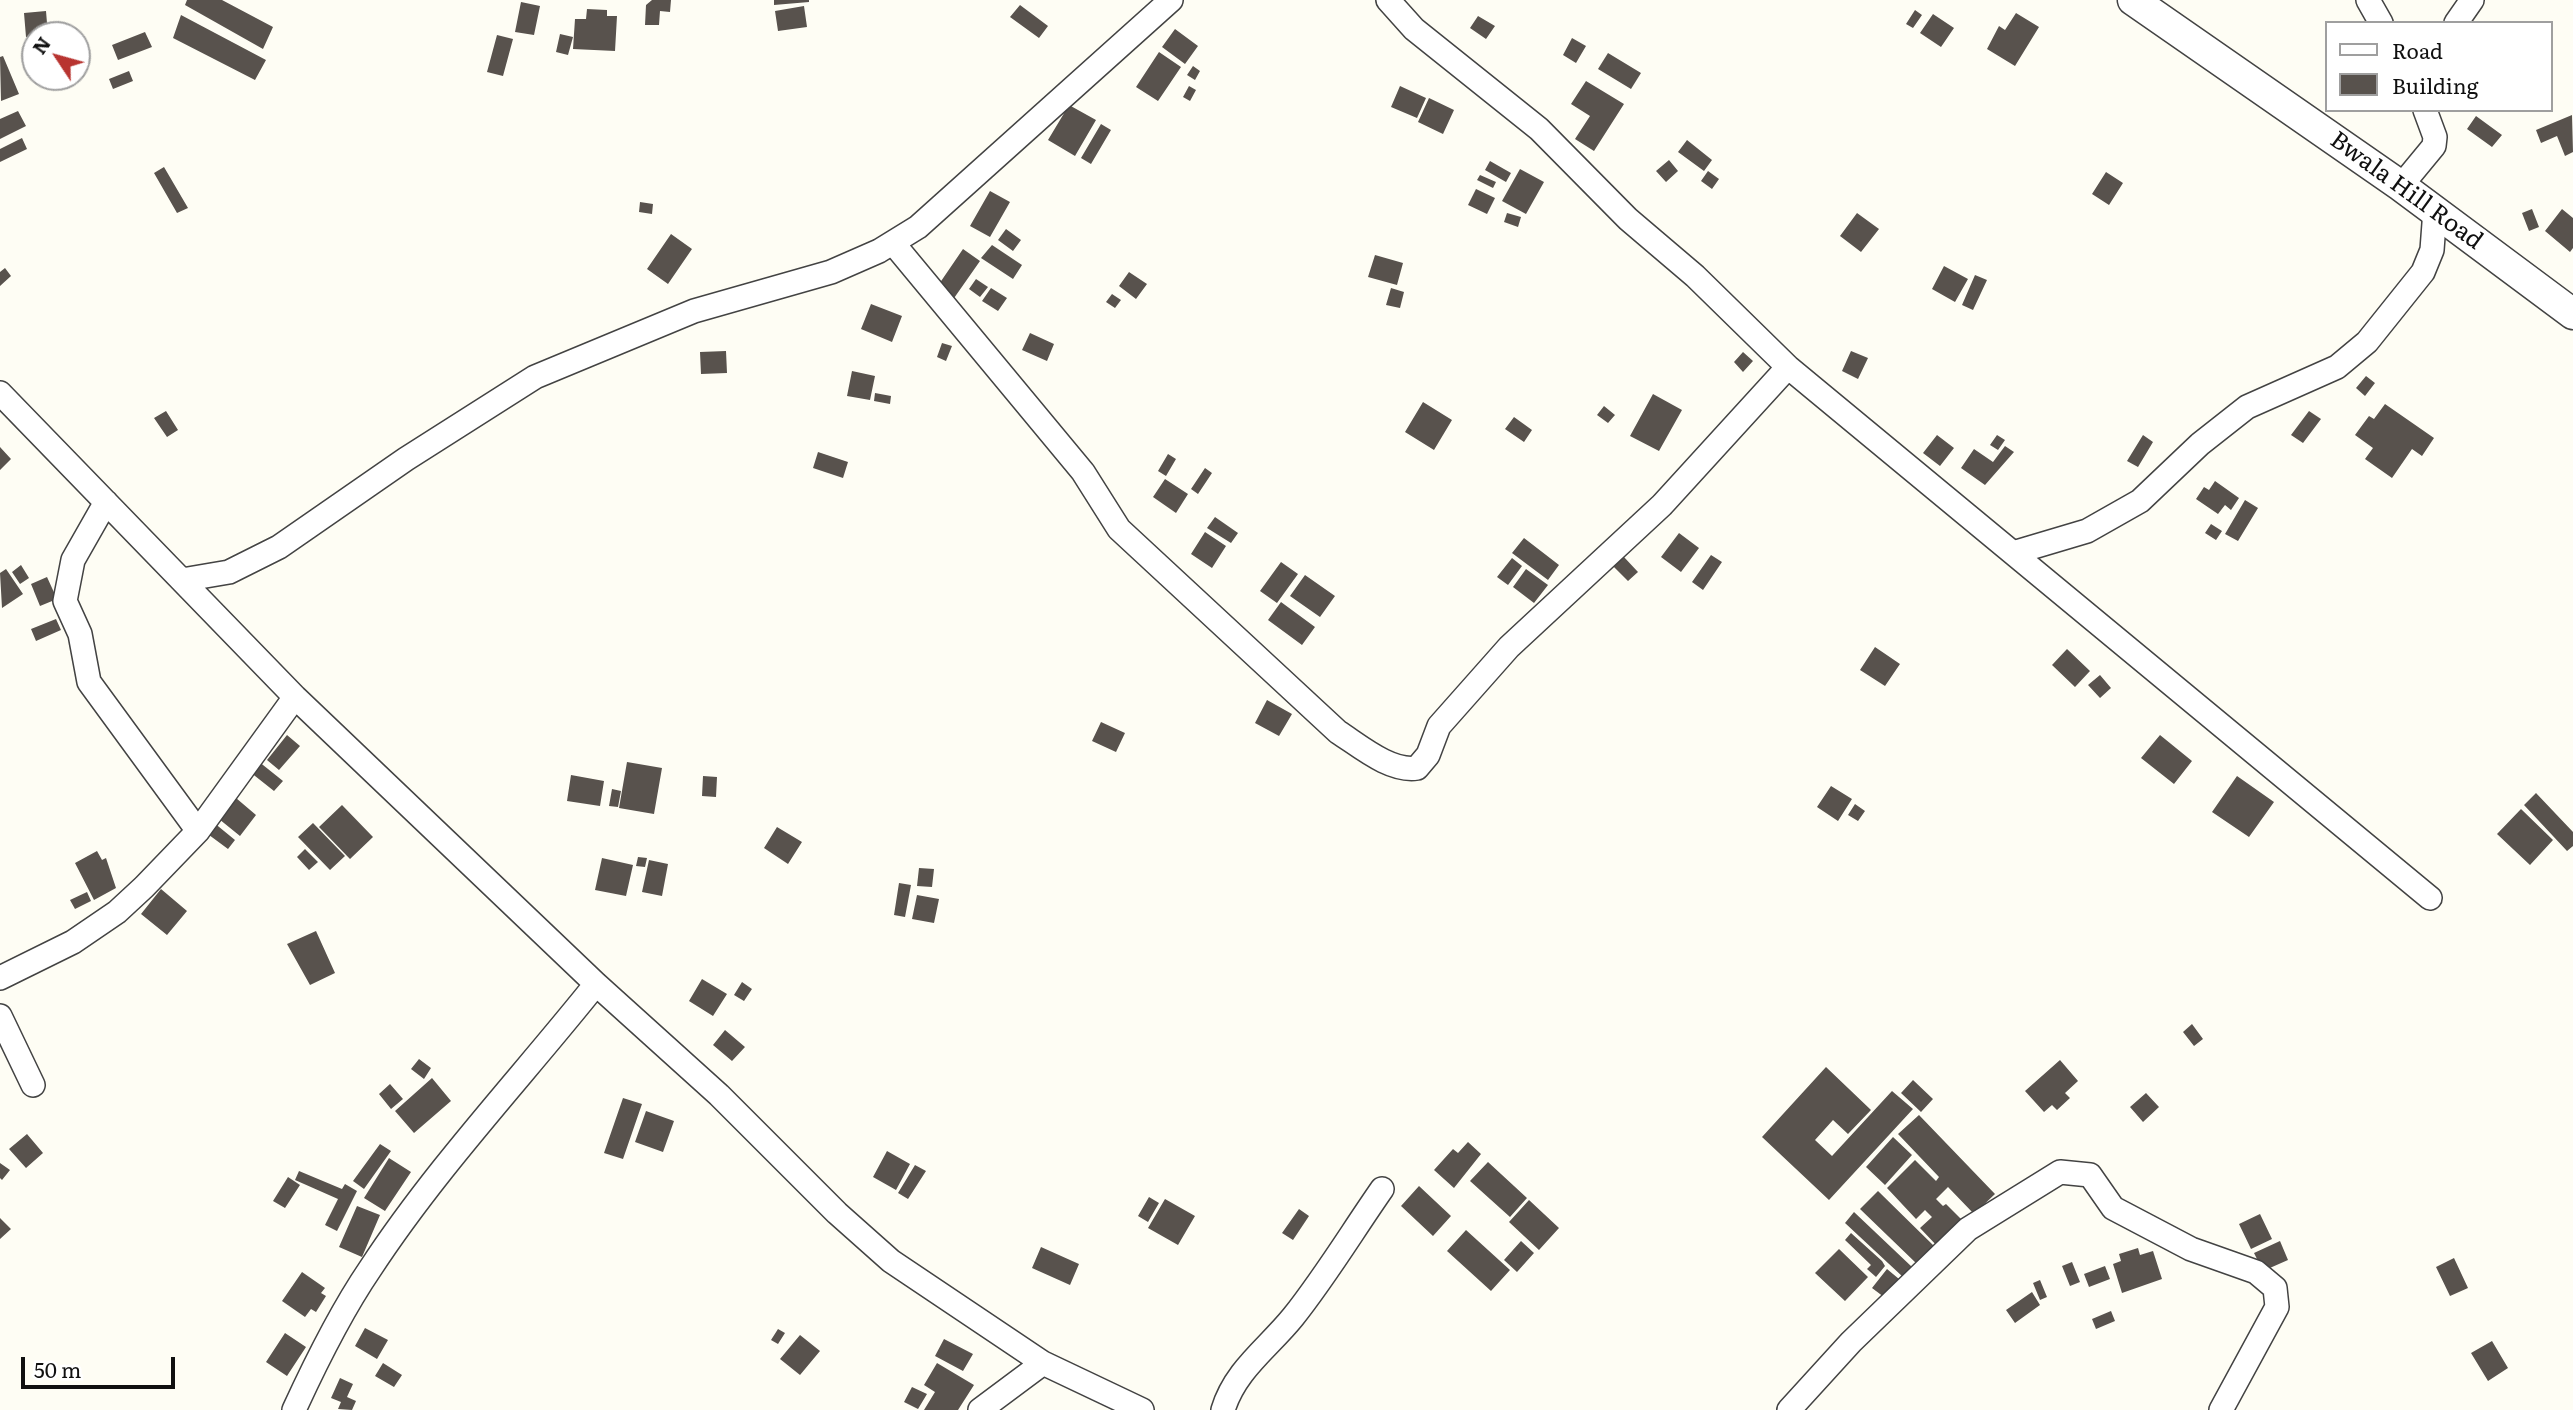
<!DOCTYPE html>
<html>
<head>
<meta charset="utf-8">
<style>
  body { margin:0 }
  #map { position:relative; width:2573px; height:1410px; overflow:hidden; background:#fefdf4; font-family:Literata,serif }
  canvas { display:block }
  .legend { position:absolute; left:2325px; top:21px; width:228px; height:91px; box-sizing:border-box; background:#fff; border:2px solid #9f9f9f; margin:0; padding:9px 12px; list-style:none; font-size:21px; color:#101010 }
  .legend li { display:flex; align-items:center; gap:14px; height:35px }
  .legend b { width:35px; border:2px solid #9f9f9f }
  .north { position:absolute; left:21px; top:21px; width:70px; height:70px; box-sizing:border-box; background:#fff; border:2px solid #9f9f9f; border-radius:50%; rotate:306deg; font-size:19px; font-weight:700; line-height:28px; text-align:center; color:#101010 }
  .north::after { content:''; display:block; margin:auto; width:24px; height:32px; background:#b83430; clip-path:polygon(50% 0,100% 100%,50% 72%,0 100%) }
  .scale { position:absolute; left:21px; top:1357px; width:154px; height:32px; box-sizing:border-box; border:4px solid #101010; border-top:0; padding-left:9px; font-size:21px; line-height:24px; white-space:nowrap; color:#101010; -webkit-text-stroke:5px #fff; paint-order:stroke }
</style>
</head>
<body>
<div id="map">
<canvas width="2573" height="1410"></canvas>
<ul class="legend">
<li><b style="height:9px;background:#fff"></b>Road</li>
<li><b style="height:19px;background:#58524d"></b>Building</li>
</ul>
<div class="north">N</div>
<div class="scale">50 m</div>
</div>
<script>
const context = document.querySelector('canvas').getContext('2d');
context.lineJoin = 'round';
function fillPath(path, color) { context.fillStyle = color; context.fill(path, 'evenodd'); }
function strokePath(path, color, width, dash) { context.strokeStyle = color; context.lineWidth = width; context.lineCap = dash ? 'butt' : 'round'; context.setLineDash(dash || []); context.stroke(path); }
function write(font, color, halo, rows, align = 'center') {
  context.font = font + ' Literata,serif'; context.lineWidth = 7; context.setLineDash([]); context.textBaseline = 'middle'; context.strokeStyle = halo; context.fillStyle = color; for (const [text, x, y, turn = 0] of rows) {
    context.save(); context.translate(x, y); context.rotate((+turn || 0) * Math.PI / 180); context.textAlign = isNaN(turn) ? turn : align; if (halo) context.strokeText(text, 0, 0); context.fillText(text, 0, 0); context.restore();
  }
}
const building = new Path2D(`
  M187,0H222L273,27L263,49L185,5Z
  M652,0H671L670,12L660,11L659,25H645L646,5Z
  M774,0H809V2L774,5Z
  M521,2L540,6L534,35L515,32Z
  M1020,5L1048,26L1039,38L1010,17Z
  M804,6L807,27L778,31L775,11Z
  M587,9L607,10V16H617L615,51L573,49L575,19H586Z
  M1915,10L1922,15L1913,28L1906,24Z
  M46,11L48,35L26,37L24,13Z
  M2016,13L2039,27L2015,66L1987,49L1999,26L2005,30Z
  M1933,14L1954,28L1941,47L1920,33Z
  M181,15L266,60L255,80L173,38Z
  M1478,16L1495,26L1486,39L1470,28Z
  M1175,29L1198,46L1185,64L1162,47Z
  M145,32L152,47L118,60L112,45Z
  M560,34L573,37L568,55L556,52Z
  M497,35L513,39L503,76L487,72Z
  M1572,38L1586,46L1576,63L1563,55Z
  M1159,52L1181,67L1158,101L1136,87Z
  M1608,53L1641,73L1631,89L1598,69Z
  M3,56L19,94L1,101L0,57Z
  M1193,66L1200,71L1195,80L1187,75Z
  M129,71L133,81L113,89L109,79Z
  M1586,81L1624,104L1594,151L1575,139L1590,116L1571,104Z
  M1189,86L1196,90L1190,101L1183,97Z
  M1400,86L1426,98L1417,118L1391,107Z
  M1429,98L1454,110L1443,134L1418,122Z
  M1069,105L1096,120L1075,156L1048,140Z
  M18,111L26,126L0,139V119Z
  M2572,115L2573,152L2565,156L2557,136L2541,143L2536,130Z
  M2476,116L2502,135L2492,147L2467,129Z
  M1101,124L1111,130L1091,164L1081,158Z
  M22,138L27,149L0,162V149Z
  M1687,140L1712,160L1704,171L1678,152Z
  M1669,160L1678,171L1666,182L1656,171Z
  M1490,161L1511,173L1506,182L1485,170Z
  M164,167L188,208L177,213L154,173Z
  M1520,169L1544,182L1526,214L1502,201Z
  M1708,171L1719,179L1712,189L1701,181Z
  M2106,172L2123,183L2109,205L2092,194Z
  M1480,175L1496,182L1493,188L1477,180Z
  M1476,189L1495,198L1487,214L1468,205Z
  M990,191L1010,202L990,237L970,226Z
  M640,202L653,204L652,214L639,212Z
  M2532,209L2539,227L2529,231L2522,213Z
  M2562,209L2573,218V248L2570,252L2545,231Z
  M1507,213L1521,217L1518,227L1504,222Z
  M1857,213L1879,229L1861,252L1840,236Z
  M1006,229L1021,240L1013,251L998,240Z
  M671,234L692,249L668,284L647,269Z
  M992,245L1022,265L1013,279L981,258Z
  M963,249L980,261L952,301L935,290Z
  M1375,255L1403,263L1397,285L1368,277Z
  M1944,266L1968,279L1955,302L1932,289Z
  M5,268L11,276L0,286V272Z
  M1129,272L1147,284L1136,299L1119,286Z
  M1975,275L1987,280L1973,310L1962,305Z
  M976,279L988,287L980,297L969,289Z
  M991,288L1007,298L998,311L982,301Z
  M1391,288L1404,292L1400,308L1386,305Z
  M1112,294L1121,300L1115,308L1106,302Z
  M871,304L902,316L892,342L861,329Z
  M1030,333L1054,344L1047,361L1022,350Z
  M942,343L952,346L946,361L937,357Z
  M726,351L727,373L701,374L700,352Z
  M1851,351L1868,358L1858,379L1842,371Z
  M1743,352L1753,361L1743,372L1734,362Z
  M852,371L875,376L870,400L847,396Z
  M2366,376L2375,383L2365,396L2356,388Z
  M875,393L891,396L890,404L874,401Z
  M1653,394L1682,410L1659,451L1630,436Z
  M1423,402L1452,420L1434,450L1405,432Z
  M2385,404L2434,438L2422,456L2412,449L2392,478L2365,459L2373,448L2355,435L2369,416L2374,419Z
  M1604,406L1615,415L1608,423L1597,415Z
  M166,411L178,430L167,437L154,418Z
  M2309,411L2321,419L2303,443L2291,435Z
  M1514,417L1532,430L1524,442L1505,429Z
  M1937,435L1954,448L1940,466L1923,453Z
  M1997,435L2005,440L1998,450L1990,445Z
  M2143,435L2153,442L2138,467L2127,461Z
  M2005,446L2014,452L1985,485L1961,468L1974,449L1993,462Z
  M0,447L11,459L0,470Z
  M818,452L848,462L843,478L813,468Z
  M1168,454L1176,459L1166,476L1158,471Z
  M1205,468L1212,473L1198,494L1191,489Z
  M1165,479L1188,494L1176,513L1153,497Z
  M2215,481L2239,498L2231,510L2225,505L2218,514L2196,499L2204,487L2209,490Z
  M2245,500L2258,508L2238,541L2225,534Z
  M1215,517L1238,533L1231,543L1207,528Z
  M2211,524L2222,531L2216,540L2205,533Z
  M1205,532L1226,546L1212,568L1191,554Z
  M1679,533L1699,548L1681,572L1661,557Z
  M1524,538L1559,565L1548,580L1512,553Z
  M1711,555L1722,562L1703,590L1692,582Z
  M1623,556L1638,572L1628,581L1613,566Z
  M1512,558L1522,566L1508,585L1497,577Z
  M1281,562L1298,574L1277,603L1260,591Z
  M21,565L29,578L20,584L12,572Z
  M6,569L23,594L2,608L0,573Z
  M1526,569L1548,585L1534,603L1513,587Z
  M1305,575L1335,596L1320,617L1290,596Z
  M47,577L57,599L40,606L31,584Z
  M1281,602L1315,627L1302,645L1268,620Z
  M56,619L61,630L36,641L31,629Z
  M1875,647L1900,664L1885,686L1860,670Z
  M2067,649L2090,671L2075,687L2052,665Z
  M2100,675L2111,688L2100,698L2088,685Z
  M1267,700L1292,714L1279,736L1255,723Z
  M1101,722L1125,733L1116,752L1092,741Z
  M287,735L300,746L279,770L267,760Z
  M2160,735L2192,761L2174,784L2141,758Z
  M258,761L283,781L274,791L250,772Z
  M627,762L662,768L654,814L619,808Z
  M571,775L604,781L600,806L567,801Z
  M703,776L717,777L716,797L702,796Z
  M2237,776L2274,802L2249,837L2212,812Z
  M1831,786L1852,799L1838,821L1817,807Z
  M612,789L621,791L618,807L609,806Z
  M2536,793L2573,832V846L2567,851L2524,805Z
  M236,798L256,815L240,836L219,819Z
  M1855,804L1865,811L1858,821L1848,815Z
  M342,805L373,837L350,859L319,827Z
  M2521,809L2553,840L2530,865L2497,834Z
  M213,822L235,840L228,849L205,832Z
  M313,823L345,856L330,870L298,837Z
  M777,827L802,842L788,864L764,848Z
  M305,849L318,862L309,870L297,857Z
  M97,851L102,860L106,858L116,888L94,900L75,863Z
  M638,857L647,858L645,867L636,866Z
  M602,858L633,865L626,896L595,890Z
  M649,860L668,864L662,896L642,892Z
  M919,868L934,869L932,887L917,886Z
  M899,883L911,885L905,917L894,915Z
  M161,889L187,911L167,935L141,914Z
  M87,892L91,901L75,909L70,900Z
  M917,895L939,899L934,923L912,919Z
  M316,931L335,973L310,985L287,944Z
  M702,979L727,994L713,1016L689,1001Z
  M742,982L752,989L744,1001L734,995Z
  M2192,1024L2203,1039L2194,1046L2183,1032Z
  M725,1030L745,1047L732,1061L713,1045Z
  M419,1059L431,1068L424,1079L411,1069Z
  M2060,1060L2078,1081L2065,1093L2070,1098L2057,1110L2052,1105L2044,1112L2025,1091Z
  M1826,1067L1871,1110L1848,1134L1833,1120L1815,1140L1832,1156L1892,1091L1913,1109L1829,1200L1762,1137Z
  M432,1078L451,1101L414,1133L395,1111Z
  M1913,1080L1933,1099L1921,1112L1901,1093Z
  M390,1084L403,1099L391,1109L379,1094Z
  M2146,1093L2159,1107L2143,1122L2130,1107Z
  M623,1098L642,1104L623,1159L604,1153Z
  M646,1111L674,1121L663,1152L635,1142Z
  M1919,1115L1995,1194L1974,1214L1948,1187L1936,1199L1943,1206L1946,1204L1965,1223L1939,1248L1920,1228L1932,1217L1925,1210L1916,1219L1887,1188L1915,1160L1936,1181L1939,1177L1898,1134Z
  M27,1134L43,1153L26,1168L9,1149Z
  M1893,1137L1912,1155L1885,1185L1866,1167Z
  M1468,1142L1481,1154L1454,1188L1434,1170L1453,1149L1458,1153Z
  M380,1144L391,1151L364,1189L353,1181Z
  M887,1151L910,1164L896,1190L873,1177Z
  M389,1158L411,1172L385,1211L364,1198Z
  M1488,1162L1527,1198L1510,1217L1470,1181Z
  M0,1163L10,1170L2,1180L0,1178Z
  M915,1165L926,1171L908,1199L898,1193Z
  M299,1171L342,1189L345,1184L357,1191L337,1231L325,1225L338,1199L295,1180Z
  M288,1177L300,1185L285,1208L273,1201Z
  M1419,1186L1451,1216L1433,1236L1401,1206Z
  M1878,1191L1934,1246L1917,1264L1860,1209Z
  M1149,1197L1159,1203L1148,1222L1138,1216Z
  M1165,1199L1195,1216L1178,1245L1148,1228Z
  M1529,1200L1559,1228L1539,1250L1509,1222Z
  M357,1206L380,1215L362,1257L339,1247Z
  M1299,1209L1309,1216L1293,1240L1282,1233Z
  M1854,1212L1912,1267L1903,1277L1845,1223Z
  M2260,1214L2272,1239L2251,1249L2239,1224Z
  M0,1218L11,1229L0,1239Z
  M1466,1230L1510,1270L1491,1291L1447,1251Z
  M1851,1233L1882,1261L1885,1266L1876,1277L1867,1269L1871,1265L1845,1240Z
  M1521,1241L1534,1253L1517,1272L1504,1260Z
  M2280,1241L2288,1260L2263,1271L2254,1253Z
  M1041,1247L1079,1264L1070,1285L1032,1268Z
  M2138,1248L2140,1255L2153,1251L2162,1279L2122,1293L2113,1264L2121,1261L2119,1254Z
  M1839,1249L1868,1277L1845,1301L1815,1273Z
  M2454,1258L2468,1288L2450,1296L2436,1267Z
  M2072,1262L2080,1282L2070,1286L2062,1266Z
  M2105,1266L2110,1279L2089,1287L2084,1274Z
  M1887,1269L1899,1279L1884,1297L1872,1288Z
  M302,1272L325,1288L321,1293L326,1296L316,1312L311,1309L305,1317L282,1301Z
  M2040,1280L2047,1297L2040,1300L2033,1283Z
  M2032,1292L2040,1305L2015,1323L2006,1310Z
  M2111,1311L2115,1321L2096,1329L2092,1319Z
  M365,1328L388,1340L377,1359L355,1346Z
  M778,1329L785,1333L778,1344L771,1340Z
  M285,1333L306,1347L287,1376L266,1362Z
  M800,1335L820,1351L800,1375L780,1359Z
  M944,1339L973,1354L963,1371L935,1356Z
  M2492,1341L2508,1368L2488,1381L2471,1353Z
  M383,1363L402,1375L394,1387L375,1376Z
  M937,1363L974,1385L958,1410H924L935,1392L924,1385Z
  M340,1378L353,1384L347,1397L356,1401L352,1410L338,1409L341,1402L331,1398Z
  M912,1387L927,1394L918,1409L904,1402Z`);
const minor = new Path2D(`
  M1388,0L1414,29L1539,129L1628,219L1695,276L1788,367L2430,898
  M2368,0L2381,23
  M2456,23L2472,0
  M2401,186L2434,146L2435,137L2425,110
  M893,243L1083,472L1119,529L1338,732C1360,746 1390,772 1417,768L1428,755L1439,726L1509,647L1662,505L1788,367
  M0,393L295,697L596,984L719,1095L837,1213L891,1261L1043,1363L1142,1410
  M106,502L73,560L65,601L80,634L89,682L198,831
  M2013,553L2087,531L2140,501L2200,444L2247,407L2337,367L2367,342L2423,272L2432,250L2435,210
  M182,580L229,572L279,547L406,459L535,377L694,311L831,272L879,251L918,227L1171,0
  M0,978L73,942L117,912L144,887L198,831L295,697
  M0,1016L33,1085
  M294,1410C316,1362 340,1313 370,1269C436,1168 521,1078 596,984
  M980,1410L1043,1363
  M1223,1410C1235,1370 1268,1348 1293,1317C1325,1277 1352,1232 1382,1189
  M1789,1410L1851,1342L1968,1229L2060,1172L2090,1175L2113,1208L2191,1249L2256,1272L2275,1288L2277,1307L2221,1410`);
const tertiary = new Path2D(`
  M2133,0L2401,186L2573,314`);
const streetNames = [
  ["Bwala Hill Road",2406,191,36]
];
fillPath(building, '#58524d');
strokePath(minor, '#434343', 26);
strokePath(tertiary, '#434343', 33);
strokePath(minor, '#fff', 23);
strokePath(tertiary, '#fff', 30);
write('24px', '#101010', '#fff', streetNames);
</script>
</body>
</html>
